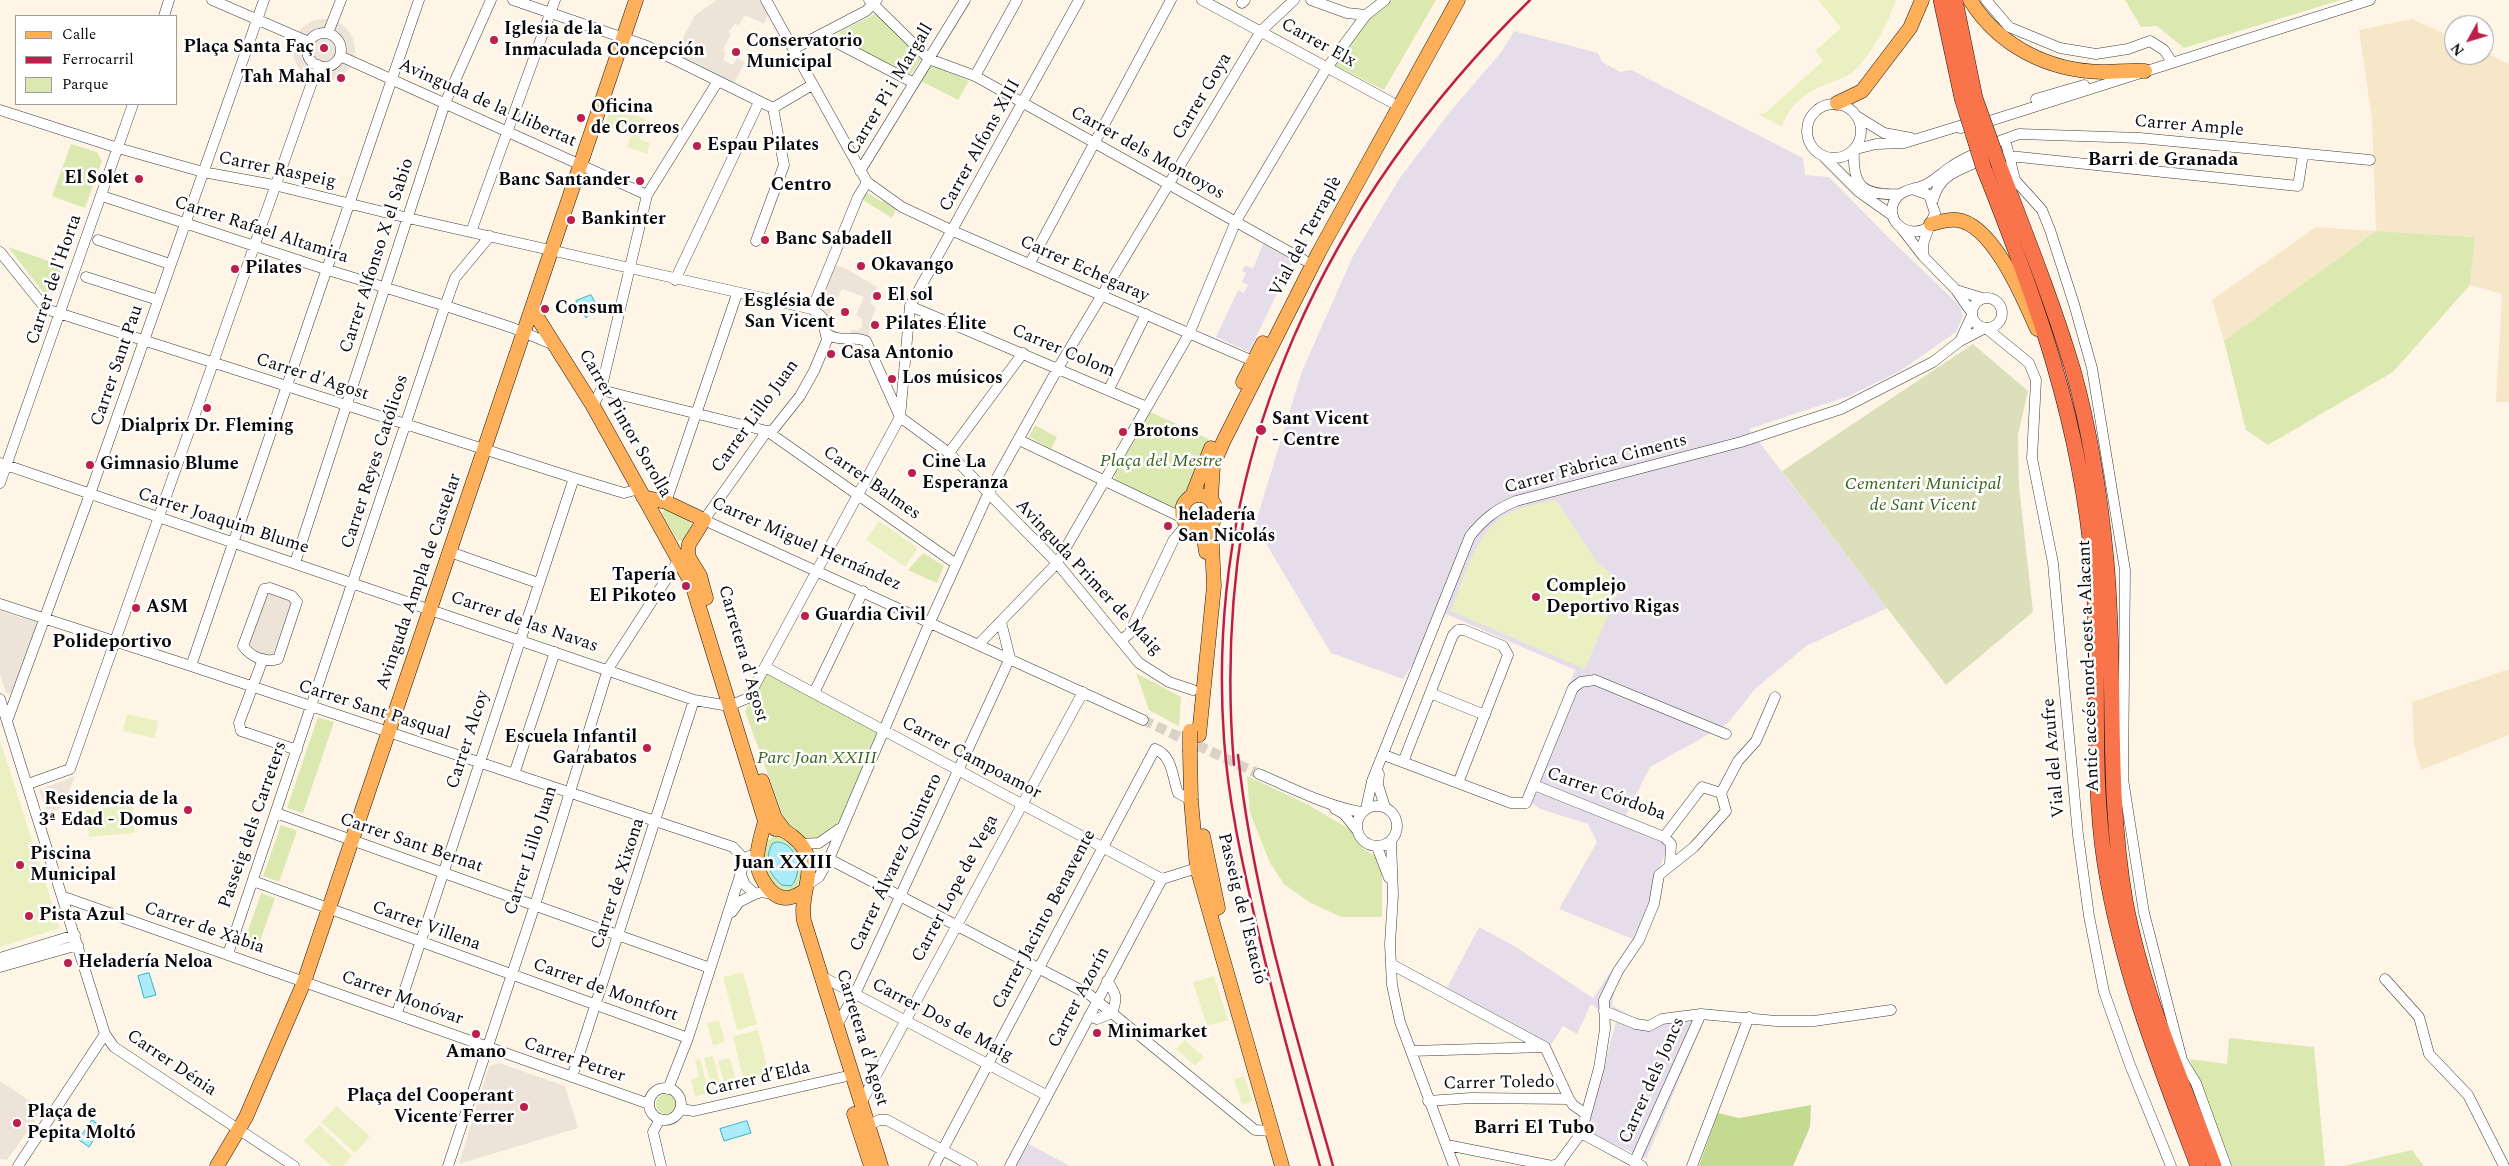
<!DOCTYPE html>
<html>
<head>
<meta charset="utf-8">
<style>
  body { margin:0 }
  #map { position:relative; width:2509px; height:1166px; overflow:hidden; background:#fff5e7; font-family:Spectral,serif }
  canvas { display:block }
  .legend { position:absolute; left:15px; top:15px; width:162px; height:90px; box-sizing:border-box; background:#fff; border:1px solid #9d9d9d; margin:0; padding:6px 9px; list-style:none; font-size:15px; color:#0a0a0a }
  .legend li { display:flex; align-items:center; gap:10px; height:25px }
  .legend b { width:25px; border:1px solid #9d9d9d }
  .north { position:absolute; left:2444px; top:15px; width:50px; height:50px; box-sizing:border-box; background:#fff; border:1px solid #9d9d9d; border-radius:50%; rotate:231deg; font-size:14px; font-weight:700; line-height:20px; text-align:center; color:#0a0a0a }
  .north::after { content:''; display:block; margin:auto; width:18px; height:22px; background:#bd1f4a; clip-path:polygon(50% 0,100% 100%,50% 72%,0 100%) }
</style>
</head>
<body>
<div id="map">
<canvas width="2509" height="1166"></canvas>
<ul class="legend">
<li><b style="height:6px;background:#fdb059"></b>Calle</li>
<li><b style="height:6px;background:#bd1f4a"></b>Ferrocarril</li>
<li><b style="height:14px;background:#dbe9b1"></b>Parque</li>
</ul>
<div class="north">N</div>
</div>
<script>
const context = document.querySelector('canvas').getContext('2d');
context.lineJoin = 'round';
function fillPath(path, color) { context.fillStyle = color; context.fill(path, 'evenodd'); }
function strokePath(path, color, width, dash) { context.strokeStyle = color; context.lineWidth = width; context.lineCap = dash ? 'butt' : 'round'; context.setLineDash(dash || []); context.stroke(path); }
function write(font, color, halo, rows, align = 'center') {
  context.font = font + ' Spectral,serif'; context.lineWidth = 5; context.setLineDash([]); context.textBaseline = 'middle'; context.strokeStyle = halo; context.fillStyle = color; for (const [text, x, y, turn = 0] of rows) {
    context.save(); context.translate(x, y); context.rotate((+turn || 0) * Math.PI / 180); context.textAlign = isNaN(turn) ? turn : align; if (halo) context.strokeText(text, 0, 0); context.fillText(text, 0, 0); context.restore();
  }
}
const industrial = new Path2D(`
  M1514,31L1598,53L1602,62L1620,72L1631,70L1803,158L1805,175L1829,177L1890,239L1960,306L1963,316L1956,332L1900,371L1849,396L1749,429L1887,608L1806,646L1755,689L1727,724L1650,767L1626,815L1672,834L1669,849L1662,861L1646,917L1626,969L1615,986L1612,1006L1644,1022L1705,1018L1646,1159L1586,1131L1616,1022L1591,1004L1577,1034L1563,1026L1551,1045L1447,988L1479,927L1514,946L1593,998L1633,939L1559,909L1597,842L1588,824L1540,809L1522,796L1575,670L1446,614L1403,679L1331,653L1255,525L1302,371L1353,256L1399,179L1449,113L1502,51Z
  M1263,244L1289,258L1291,264L1249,352L1216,337L1238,290L1244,293L1248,285L1242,282L1246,273L1242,271L1245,265L1253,269Z
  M1027,1143L1070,1166H1015Z`);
const farmland = new Path2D(`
  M2412,19L2454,38V55H2484V52L2509,64V402H2496L2502,294L2470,285L2475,237L2376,231L2224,341L2212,300L2316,227L2376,231L2372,119L2359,30Z
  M2509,669V735L2421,770L2414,744L2412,702Z`);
const green = new Path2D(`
  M1392,0H1436L1384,90L1334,65L1369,18Z
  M2125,0H2341L2184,48L2157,26L2141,27Z
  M875,14L922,58L912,73L909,74L889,63L886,67L836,41L840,32Z
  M930,64L969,81L958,100L921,81Z
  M71,144L97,152L102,161L85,208L52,196Z
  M865,191L882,202L884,198L897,207L892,218L861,199Z
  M2376,231L2475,237L2470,285L2393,372L2268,445L2246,430L2224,341Z
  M8,247L63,266L56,291L44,293Z
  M1148,411L1209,439L1192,482L1179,501L1177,511L1117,484L1113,472Z
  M1035,425L1057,437L1051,449L1029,437Z
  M664,509L691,521V526L683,541H678L662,514Z
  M923,553L944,566L937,583L908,570Z
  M765,673L886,734L838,840L806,841L786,824L745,711Z
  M1136,673L1181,697L1179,726L1149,710Z
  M318,717L334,722L303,813L287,808Z
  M1247,776L1307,804L1351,830L1355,839L1364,849L1377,857L1382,870V917H1341L1309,902L1284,884L1270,863L1250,813Z
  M281,825L297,831L279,882L263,876Z
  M775,836C800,836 802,863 803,881C784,904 764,881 762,859C762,854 764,848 765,843Z
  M261,893L275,898L257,950L243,945Z
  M2229,1038L2314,1047L2325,1166H2227L2190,1059L2227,1064Z
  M656 1104a10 10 0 1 1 20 0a10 10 0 1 1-20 0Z
  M2412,1150L2424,1166H2343Z`);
const forest = new Path2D(`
  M1811,1105L1810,1127L1793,1166H1699L1718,1113L1739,1118Z`);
const cemetery = new Path2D(`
  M1973,344L2028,391L2018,435L2019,486L2033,612L1946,685L1782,471Z`);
const pitch = new Path2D(`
  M1818,0H1896C1887,25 1872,54 1853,72C1847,77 1839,79 1832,82C1810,90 1789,103 1782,127L1758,114L1765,113L1823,61L1815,51L1841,28Z
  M611,107L646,119L639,139L650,143L647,154L627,147L630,137L639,139L604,127Z
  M1553,500L1557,501L1596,561L1622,583L1585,669L1451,611C1464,579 1474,531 1509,513C1522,506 1539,504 1553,500Z
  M879,521L918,548L905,567L866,540Z
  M127,714L158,721L155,738L123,731Z
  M0,740L60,928L0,947Z
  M132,805L135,833L89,837L86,810Z
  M743,972L757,1024L737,1030L723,977Z
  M1214,976L1228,1020L1207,1026L1193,982Z
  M719,1020L725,1042L713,1046L707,1023Z
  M758,1030L769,1076L744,1082L733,1036Z
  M1185,1040L1204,1057L1195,1066L1176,1049Z
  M713,1056L722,1090L713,1092L704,1058Z
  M730,1058L736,1080L724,1083L718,1061Z
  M700,1059L709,1093L695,1097L691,1080L699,1077L695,1060Z
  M1244,1076L1253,1101L1242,1105L1234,1079Z
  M336,1106L370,1136L355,1153L321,1122Z
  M319,1125L352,1156L343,1166H331L304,1141Z`);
const plaza = new Path2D(`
  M717,0H762L769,13L764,24L745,15L739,25L735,24L728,32L731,34L723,50L726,53L723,60L733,65L737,58L745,62L734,83L674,55L695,15Z
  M293 50a31 31 0 1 1 62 0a31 31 0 1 1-62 0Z
  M834,265L845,268L877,287L870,303L876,307L871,321L868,339L850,337L851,330L857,331L862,327V319L856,315L864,297L842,289L828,317L815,307Z
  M280,592L290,601V608L273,655L269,657L253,652L249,641L266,596L269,593Z
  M0,611L39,623L15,693H6L0,674Z
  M75,776L63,806L56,810L46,809L39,790Z
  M499,1063L565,1086L578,1128L459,1164L489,1066Z
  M0,1081L43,1110L7,1160L0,1159Z`);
const water = new Path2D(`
  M591,295L596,304L586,318L576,301Z
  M777,842C797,842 804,873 791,886L782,885C768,874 764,860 772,844Z
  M149,973L156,995L144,998L138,976Z
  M92,1120L102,1127L89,1147L79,1140Z
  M747,1121L751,1133L724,1141L720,1129Z`);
const minorTunnel = new Path2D(`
  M1143,720L1259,774`);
const minor = new Path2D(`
  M212,0L309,42
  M513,0L647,46L773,108L812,85
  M766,0L867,182L902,207L953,231L1253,361
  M869,0L929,59L975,76L1304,260
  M1202,0L1391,102
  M1311,0L1347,13L1366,15L1385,0
  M1986,0L2009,27L2060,48L2096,54L2128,49L2150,41L2164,50L2172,62
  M1242,3L1245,0
  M164,16L169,0
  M328,33L341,0
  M307 50a17 17 0 1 1 34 0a17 17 0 1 1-34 0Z
  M822,35L914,83
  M793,49L866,11L877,0
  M340,56L647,195
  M975,76L1017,0
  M2036,99L2084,85
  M1807 131a27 27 0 1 1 54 0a27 27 0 1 1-54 0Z
  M0,110L118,148L203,172L274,185L408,218L812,309L822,317L827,340L814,371L800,396L773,430L767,431L704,520L1143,720
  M1858,117L1884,133L1911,138
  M1960,128L1974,126L2370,0
  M2005,139L2015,180L2042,210L2050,230L2074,304L2092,368L2125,570L2123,779L2144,913L2182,1060L2196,1083L2226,1166
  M2000,141L2019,134L2140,138L2370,160
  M1856,149L1876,144L1904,143L1966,124
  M1854,150C1852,187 1863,196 1900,194
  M1824,157L1859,192L1893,216
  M2002,157H2019L2298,186L2303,154
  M860,171L965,0
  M1912,189L1929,195L1935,213L1929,227C1905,242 1880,216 1898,196C1906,188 1918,189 1927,184C1936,179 1943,172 1952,166C1962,159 1973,155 1983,150
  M102,196L328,270L452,308L513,328L554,345
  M1933,200C1940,172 1962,170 1985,158
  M1902,229L1923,256L1956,290L1972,313
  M471,232L555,0
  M98,240L170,264
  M756,241L784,165L773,108
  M0,252L46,309L574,478L624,493L639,489
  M1923,256V244L1929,227
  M1030,263L1171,0
  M86,277L158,300
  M675,280L759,102
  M1956,290L1982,298
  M1972 313a15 15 0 1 1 30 0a15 15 0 1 1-30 0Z
  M910,306L1147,407
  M812,309L858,197L867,182
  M1986,328L2029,363L2036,380L2032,458L2053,563L2078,835L2089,916L2104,992L2130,1065L2171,1166
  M826,333C838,343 853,335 866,341L900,417L949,453L1057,563L1139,663L1169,682L1193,690
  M1960,341L1972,315
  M1109,389L1146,314
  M601,390L767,431L956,564
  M593,406L601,390L647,195L718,81
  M1019,440L1183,518
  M949,453L1023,353
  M0,463L694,700L729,706L748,698L900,417L910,306L1079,0
  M0,483L133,104
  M666,502L737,294
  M450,552L538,583
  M295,563L445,103L491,0
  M270,588L292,596L297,602L278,659C265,663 251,657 243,646L264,589Z
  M0,604L191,666L733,847L745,860
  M1121,640L1129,634L1173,541L1187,524
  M979,644L1057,563L1189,334L1236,221L1326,69L1366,15
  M263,659L239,723L241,731L297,750
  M191,666L419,0
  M765,667L1162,879
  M814,693L863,591
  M1430,693L1485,715
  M0,699L105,1034L114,1047L294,1166
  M7,721L90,494L264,0
  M1384,755L1511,803H1526L1573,688L1581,682L1595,680L1726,734
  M1403,762L1453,635L1458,630H1464L1503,646L1508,655L1458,783
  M514,774L555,652
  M1259,774C1292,788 1326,806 1361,812
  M1379,774L1378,785L1385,807
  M28,784L70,769L318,65
  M1534,785L1664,837L1702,787L1721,793L1726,811L1694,847L1659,875L1654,904L1639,940L1618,971L1604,1000L1605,1029L1599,1068L1581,1133L1557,1166
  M1721,793L1738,761L1756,741L1775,697
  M1357 826a20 20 0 1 1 40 0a20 20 0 1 1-40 0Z
  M1335,809L1344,814L1356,829
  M1366,809L1372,781L1470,536C1484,519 1496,509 1516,501L1741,442L1841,409L1933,362L1960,341L1985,328
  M276,813L710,968
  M1664,837L1671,844L1670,865
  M1391,841L1393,895L1390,944L1392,985L1400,1022L1454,1166
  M801,844L819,843L839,829
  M1377,847L1389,878
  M829,859L1090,995L1255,1130L1272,1131
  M741,875L745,885L755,894L762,892L777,895
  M253,881L688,1038
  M807,885L819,877L829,859L930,622L988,494L1058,368L1261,31L1294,0
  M64,897L649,1104
  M732,912L739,902L755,894
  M228,954L445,306L455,278L490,236
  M0,958L75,935
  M1391,964L1545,1047L1569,1099L1573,1105L1586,1114
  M0,967L78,945
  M823,977L1046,1095
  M2385,979L2419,1017L2429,1054L2468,1095L2504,1166
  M1604,1011L1636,1024L1649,1026L1662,1019L1701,1014L1776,1021H1814L1891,1010
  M397,1013L574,478
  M1089,1016L1097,1019L1112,1013C1118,998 1116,993 1107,981
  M837,1025L855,994L1010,658L1001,622
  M1411,1051L1544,1047
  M572,1077L694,700
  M649 1104a16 16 0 1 1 32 0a16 16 0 1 1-32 0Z
  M668,1089L688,1038L745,860L749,856
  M1428,1101L1471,1098L1569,1099
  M861,1103L1083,692
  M680,1109L694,1111L843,1077
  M660,1119L653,1132L661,1166
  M868,1126L879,1120H887L972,1166
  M1581,1133L1642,1166
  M1447,1145L1552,1166L1560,1163
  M1634,1163L1701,1014
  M18,1166L105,1034
  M448,1166L535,905L608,669L678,561
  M934,1166L1155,749C1173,756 1172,777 1178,793L1191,800
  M1010,1166L1162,879L1197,868
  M1692,1166L1749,1017`);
const major = new Path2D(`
  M1970,0C1999,46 2048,71 2103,72C2117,72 2131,70 2145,71
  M1837,103L1862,91L1910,28L1922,0
  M1931,224C1939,222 1949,219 1957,220C1993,224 2024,300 2037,329
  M532,309L593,406L692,584L765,821C762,833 757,847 757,860C757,874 770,898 786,898C793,898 798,895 804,891
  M1243,382L1263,343
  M1182 512a17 17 0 1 1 34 0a17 17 0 1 1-34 0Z
  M1192,496L1211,448
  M643,497L666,502L704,520L689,544L688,551L689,558L700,576L706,598
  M1211,499L1213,465L1224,440L1319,252L1458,0
  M1199,529L1204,538L1206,552
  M1199,735L1214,586L1211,525
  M1190,752L1191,800L1197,868L1282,1166
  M762,781L775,818L784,830
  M775,829C782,828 787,832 792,836C825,861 798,889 804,921L881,1166
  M1203,836L1218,908
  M854,1114L871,1166
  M217,1166L246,1117L304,982L636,0`);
const highway = new Path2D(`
  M1941,0L1962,98
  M1955,0L1975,98
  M1999,165C2025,233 2052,300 2073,370C2090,431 2100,495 2106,559C2117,674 2105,785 2125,900C2142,992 2181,1079 2214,1166
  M1983,166C2037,301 2081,423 2093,569C2101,668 2090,767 2105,864C2122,971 2160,1066 2198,1166`);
const rail = new Path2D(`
  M1238,755C1253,895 1295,1031 1333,1166
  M1234,765C1227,683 1230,603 1243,523
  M1320,1166C1296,1082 1273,999 1254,914C1241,857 1228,798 1224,739C1204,452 1329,198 1530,0`);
const majorBridge = new Path2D(`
  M1190,752V731`);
const highwayBridge = new Path2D(`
  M1962,98L1983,166
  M1975,98L1999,165`);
const markers = [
  [494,40,5,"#bd1f4a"],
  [324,48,5,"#bd1f4a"],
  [736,52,5,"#bd1f4a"],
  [341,78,5,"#bd1f4a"],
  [581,118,5,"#bd1f4a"],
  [697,146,5,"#bd1f4a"],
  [139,179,5,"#bd1f4a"],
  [640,181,5,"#bd1f4a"],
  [571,220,5,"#bd1f4a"],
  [765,240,5,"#bd1f4a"],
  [861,266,5,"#bd1f4a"],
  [235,269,5,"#bd1f4a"],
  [877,296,5,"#bd1f4a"],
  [545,309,5,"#bd1f4a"],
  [845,312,5,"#bd1f4a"],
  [875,325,5,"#bd1f4a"],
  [831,354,5,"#bd1f4a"],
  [892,379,5,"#bd1f4a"],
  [207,408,5,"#bd1f4a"],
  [1261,430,6,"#bd1f4a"],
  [1123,432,5,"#bd1f4a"],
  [90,465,5,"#bd1f4a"],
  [912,473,5,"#bd1f4a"],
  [1168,526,5,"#bd1f4a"],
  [686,586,5,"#bd1f4a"],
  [1536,597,5,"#bd1f4a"],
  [136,608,5,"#bd1f4a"],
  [805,616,5,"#bd1f4a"],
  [647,748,5,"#bd1f4a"],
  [188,810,5,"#bd1f4a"],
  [20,865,5,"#bd1f4a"],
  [29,916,5,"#bd1f4a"],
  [68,963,5,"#bd1f4a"],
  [1097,1033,5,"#bd1f4a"],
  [476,1034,5,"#bd1f4a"],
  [524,1107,5,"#bd1f4a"],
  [17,1123,5,"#bd1f4a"]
];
const poiNames = [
  ["Iglesia de la",504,30],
  ["Inmaculada Concepción",504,51],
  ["Conservatorio",746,42],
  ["Municipal",746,63],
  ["Plaça Santa Faç",314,48,"right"],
  ["Tah Mahal",331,78,"right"],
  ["Oficina",591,108],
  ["de Correos",591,129],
  ["Espau Pilates",707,146],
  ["El Solet",129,179,"right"],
  ["Banc Santander",630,181,"right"],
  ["Bankinter",581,220],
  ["Banc Sabadell",775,240],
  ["Okavango",871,266],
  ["Pilates",245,269],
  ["El sol",887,296],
  ["Església de",835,302,"right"],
  ["San Vicent",835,323,"right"],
  ["Consum",555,309],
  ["Pilates Élite",885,325],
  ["Casa Antonio",841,354],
  ["Los músicos",902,379],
  ["Sant Vicent",1272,420],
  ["- Centre",1272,441],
  ["Dialprix Dr. Fleming",207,427,"center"],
  ["Brotons",1133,432],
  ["Cine La",922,463],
  ["Esperanza",922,484],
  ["Gimnasio Blume",100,465],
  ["heladería",1178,516],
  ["San Nicolás",1178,537],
  ["Tapería",676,576,"right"],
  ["El Pikoteo",676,597,"right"],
  ["Complejo",1546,587],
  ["Deportivo Rigas",1546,608],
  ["ASM",146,608],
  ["Guardia Civil",815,616],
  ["Escuela Infantil",637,738,"right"],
  ["Garabatos",637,759,"right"],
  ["Residencia de la",178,800,"right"],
  ["3ª Edad - Domus",178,821,"right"],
  ["Piscina",30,855],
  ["Municipal",30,876],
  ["Pista Azul",39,916],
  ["Heladería Neloa",78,963],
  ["Minimarket",1107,1033],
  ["Amano",476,1053,"center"],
  ["Plaça del Cooperant",514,1097,"right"],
  ["Vicente Ferrer",514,1118,"right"],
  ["Plaça de",27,1113],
  ["Pepita Moltó",27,1134]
];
const streetNames = [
  ["Carrer Elx",1318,44,29],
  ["Carrer Pi i Margall",891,90,-59],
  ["Carrer Goya",1203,97,-59],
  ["Avinguda de la Llibertat",487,104,24],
  ["Carrer Ample",2189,127,5],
  ["Carrer Alfons XIII",981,146,-61],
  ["Carrer dels Montoyos",1147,154,29],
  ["Carrer Raspeig",277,171,12],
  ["Carrer Rafael Altamira",261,231,18],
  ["Vial del Terraplè",1307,237,-62],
  ["Carrer Alfonso X el Sabio",378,256,-72],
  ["Carrer Echegaray",1084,270,24],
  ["Carrer de l'Horta",55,280,-71],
  ["Carrer Colom",1063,352,23],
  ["Carrer Sant Pau",118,366,-71],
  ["Carrer d'Agost",312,378,18],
  ["Carrer Lillo Juan",756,417,-54],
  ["Carrer Pintor Sorolla",624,424,60],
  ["Carrer Reyes Católicos",376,462,-72],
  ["Carrer Fàbrica Ciments",1596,465,-15],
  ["Carrer Balmes",871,484,35],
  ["Carrer Joaquim Blume",223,522,18],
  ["Carrer Miguel Hernández",806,545,24],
  ["Avinguda Primer de Maig",1088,578,47],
  ["Avinguda Ampla de Castelar",420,582,-71],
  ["Carrer de las Navas",524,623,19],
  ["Carretera d'Agost",742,654,74],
  ["Antic accés nord-oest a Alacant",2090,666,-92],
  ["Carrer Sant Pasqual",374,711,18],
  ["Carrer Alcoy",469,740,-72],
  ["Vial del Azufre",2055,758,-95],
  ["Carrer Campoamor",971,759,28],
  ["Carrer Córdoba",1606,795,20],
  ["Passeig dels Carreters",254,825,-71],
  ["Carrer Sant Bernat",411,844,19],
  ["Carrer Lillo Juan",532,851,-72],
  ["Carrer Álvarez Quintero",897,863,-65],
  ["Carrer de Xixona",619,884,-72],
  ["Carrer Lope de Vega",956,889,-62],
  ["Passeig de l'Estació",1241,909,76],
  ["Carrer Jacinto Benavente",1045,920,-62],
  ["Carrer Villena",426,927,20],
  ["Carrer de Xàbia",204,929,19],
  ["Carrer de Montfort",605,991,20],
  ["Carrer Azorín",1080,998,-62],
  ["Carrer Monóvar",402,999,20],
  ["Carrer Dos de Maig",942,1021,28],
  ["Carretera d'Agost",861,1038,73],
  ["Carrer Petrer",574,1061,19],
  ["Carrer Dénia",171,1064,34],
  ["Carrer d’Elda",758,1080,-13],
  ["Carrer dels Joncs",1653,1081,-66],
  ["Carrer Toledo",1499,1084,-1]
];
const parkNames = [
  ["Plaça del Mestre",1161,462],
  ["Cementeri Municipal",1923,485],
  ["de Sant Vicent",1923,506],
  ["Parc Joan XXIII",817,759]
];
const neighbourhoodNames = [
  ["Barri de Granada",2163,161],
  ["Centro",801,186],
  ["Polideportivo",112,643],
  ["Juan XXIII",783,864],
  ["Barri El Tubo",1534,1129]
];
fillPath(industrial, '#e6ddea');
fillPath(farmland, '#f5e7c7');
fillPath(green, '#dbe9b1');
fillPath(forest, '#c2db90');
fillPath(cemetery, '#dce0ba');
fillPath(pitch, '#ebf0c3');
fillPath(plaza, '#ede3d8');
fillPath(water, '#abecf8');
strokePath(water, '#2fb5d1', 1);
strokePath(minorTunnel, '#dad2c6', 10, [10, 5]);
strokePath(minor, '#3d3d3d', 11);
strokePath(major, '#1b1b1b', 15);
strokePath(highway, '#1b1b1b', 16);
strokePath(minor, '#fff', 10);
strokePath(major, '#fdb059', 14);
strokePath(highway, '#f9744b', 15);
strokePath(rail, '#bd1f4a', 2.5);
strokePath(majorBridge, '#1b1b1b', 15, []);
strokePath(highwayBridge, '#1b1b1b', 16, []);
strokePath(majorBridge, '#fdb059', 14);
strokePath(highwayBridge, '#f9744b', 15);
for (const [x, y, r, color] of markers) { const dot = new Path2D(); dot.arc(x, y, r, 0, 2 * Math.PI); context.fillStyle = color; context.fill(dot); strokePath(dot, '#fff', 2); }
write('bold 18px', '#0a0a0a', '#fff', poiNames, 'left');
write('18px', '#0a0a0a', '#fff', streetNames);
write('italic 18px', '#39621a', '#fff', parkNames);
write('bold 19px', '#0a0a0a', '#fff', neighbourhoodNames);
</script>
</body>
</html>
